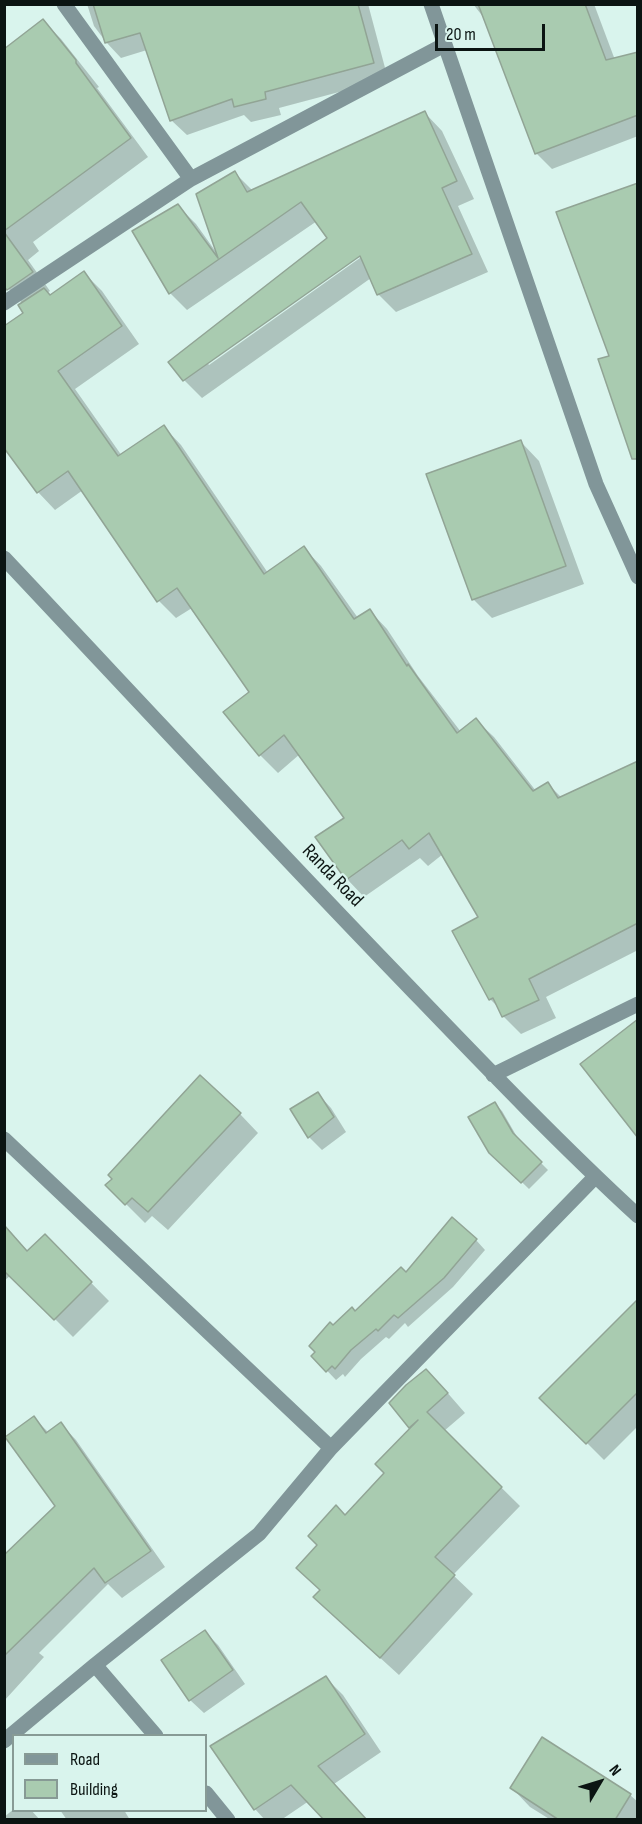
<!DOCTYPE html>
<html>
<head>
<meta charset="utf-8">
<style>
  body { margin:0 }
  #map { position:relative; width:642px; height:1824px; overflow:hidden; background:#d9f4ed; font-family:"Sofia Sans Condensed",sans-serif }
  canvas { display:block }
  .frame { position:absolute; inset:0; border:6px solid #0b1412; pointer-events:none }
  .legend { position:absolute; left:12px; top:1734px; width:195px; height:78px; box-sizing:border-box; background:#d9f4ed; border:2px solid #879a95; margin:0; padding:8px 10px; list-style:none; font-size:18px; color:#0b1412 }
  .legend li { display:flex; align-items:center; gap:12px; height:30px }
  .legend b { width:30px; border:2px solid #879a95 }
  .north { position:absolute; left:570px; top:1752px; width:60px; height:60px; -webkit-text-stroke:4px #d9f4ed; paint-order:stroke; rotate:52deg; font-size:16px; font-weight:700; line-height:24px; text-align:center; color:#0b1412 }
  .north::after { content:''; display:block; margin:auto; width:21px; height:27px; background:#0b1412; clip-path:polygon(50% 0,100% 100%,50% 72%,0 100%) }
  .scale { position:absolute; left:435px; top:24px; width:110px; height:27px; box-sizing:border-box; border:3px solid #0b1412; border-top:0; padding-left:8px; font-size:18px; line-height:21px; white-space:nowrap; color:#0b1412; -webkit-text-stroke:4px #d9f4ed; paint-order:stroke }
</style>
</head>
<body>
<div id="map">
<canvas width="642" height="1824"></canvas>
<div class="frame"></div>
<ul class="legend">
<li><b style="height:8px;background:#819699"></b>Road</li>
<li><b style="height:16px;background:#a9cbb0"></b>Building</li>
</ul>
<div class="north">N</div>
<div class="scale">20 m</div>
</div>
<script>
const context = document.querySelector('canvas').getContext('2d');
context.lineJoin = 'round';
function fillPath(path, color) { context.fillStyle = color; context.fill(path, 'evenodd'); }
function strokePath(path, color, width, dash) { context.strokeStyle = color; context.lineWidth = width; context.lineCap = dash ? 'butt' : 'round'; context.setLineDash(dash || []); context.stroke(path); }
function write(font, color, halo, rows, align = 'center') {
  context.font = font + ' "Sofia Sans Condensed",sans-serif'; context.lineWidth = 4.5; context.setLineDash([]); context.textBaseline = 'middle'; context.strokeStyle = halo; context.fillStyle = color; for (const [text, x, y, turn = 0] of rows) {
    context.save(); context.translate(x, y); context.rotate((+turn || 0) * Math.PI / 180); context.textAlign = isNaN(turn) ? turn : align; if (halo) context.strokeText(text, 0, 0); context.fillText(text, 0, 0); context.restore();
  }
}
const shadow = new Path2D(`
  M87,4H368L388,79L279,108L281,115L251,122L244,115L187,135L171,120L147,50L121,58L106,42L94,26Z
  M473,4H594L615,60L638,54V136L552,169L536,153L484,18Z
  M43,21L61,39L99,87L97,88L148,157L33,242L39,251L28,260L50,291L47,293L51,296L84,273L102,291L139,344L75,389L122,456L164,427L181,445L268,573L304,548L321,566L358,618L370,611L387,629L418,676L461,732L476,720L494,737L536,791L548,784L562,798L638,763V950L546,997L556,1018L521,1034L503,1016L499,1008L490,999L480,918L443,854L428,866L420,858L364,897L347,879L346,818L300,754L278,773L260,755L251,692L192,608L176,618L159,601L83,490L55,510L38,492L26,313L23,304L4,284V51Z
  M425,113L442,131L474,199L458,206L488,272L396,312L378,294L371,278L202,398L184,380L329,238L317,221L187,310L170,293L178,206L196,224L216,252L235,173L253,191ZM365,251L367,253L209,365L207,362Z
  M521,442L539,461L584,584L492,618L473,599Z
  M318,1094L331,1108L346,1132L322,1150L309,1137Z
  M495,1104L502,1111L520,1142L548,1170L529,1189L491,1152Z
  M240,1114L258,1133L168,1230L152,1216L145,1223L107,1185Z
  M4,1224L28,1252L45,1236L109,1301L73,1337L11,1275L4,1281Z
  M476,1240L485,1250L453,1287L408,1327L405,1323L389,1339L386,1337L361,1359L345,1377L343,1374L336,1380L313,1356L333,1327L406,1274Z
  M638,1302V1426L604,1460L542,1398Z
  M445,1390L465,1413L444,1431L520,1506L453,1575L473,1594L399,1675L333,1615L321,1590L346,1517L386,1473L412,1428L391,1403Z
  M34,1418L49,1433L61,1424L76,1440L165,1567L122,1598L108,1584L39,1653L44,1657L4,1701V1557L57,1506Z
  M205,1632L218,1645L245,1684L204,1713L190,1700Z
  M326,1678L343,1695L381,1752L281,1820H265L255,1809Z
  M512,1788L630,1795L638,1802V1820H551L530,1807Z
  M14,1809L31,1810L40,1820H4V1817Z
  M60,1810H124L130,1820H67Z`);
const building = new Path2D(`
  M93,4H358L374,63L265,92L266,99L234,107L232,99L170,121L140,33L105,43Z
  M478,4H585L606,60L638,52V115L535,154Z
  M43,19L76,60V63L131,138L4,231V49Z
  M425,111L457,181L442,188L472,254L377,295L360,256L183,381L168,362L327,238L301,202L169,294L132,231L178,204L218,258L196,194L235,171L247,192Z
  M638,183V459H632L598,359L609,356L556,212Z
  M4,232L33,272L7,290L4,287Z
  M84,271L122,326L58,371L118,456L164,425L264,574L304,546L354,619L370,609L407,666L408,664L457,733L476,718L533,791L548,782L558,798L638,761V923L529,979L539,1000L502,1017L493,998L489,1000L452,931L478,917L429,833L409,849L402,840L346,880L315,837L344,818L284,735L259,756L223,712L249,692L177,588L157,602L68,471L37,493L4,448V326L23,313L18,305L44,288L50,295Z
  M521,440L566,566L472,600L426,474Z
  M638,1019V1138L580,1064Z
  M200,1075L241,1113L148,1212L132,1198L125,1205L105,1185L112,1179L108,1175Z
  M318,1092L334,1117L308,1138L290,1109Z
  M495,1102L513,1133L542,1162L521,1183L489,1153L468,1117Z
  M452,1217L477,1239L444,1278L398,1318L394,1315L378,1331L376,1329L351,1350L335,1369L332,1366L326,1372L311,1356L315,1352L309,1346L330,1322L333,1325L352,1307L355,1311L401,1267L406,1272Z
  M4,1225L27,1251L45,1234L92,1282L54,1320L4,1271Z
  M638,1299V1392L586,1444L539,1398Z
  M426,1369L448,1393L427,1412L502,1487L435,1557L455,1575L380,1658L313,1597L320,1590L296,1568L317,1545L308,1536L336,1505L345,1515L384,1473L375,1464L418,1420L409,1428L389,1403L406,1385Z
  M34,1416L46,1433L61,1422L151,1551L105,1583L94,1568L4,1656V1555L55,1506L5,1437Z
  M205,1630L233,1670L189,1701L161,1660Z
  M326,1676L365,1734L318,1766L367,1820H324L291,1785L254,1810L210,1746Z
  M542,1737L631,1794L615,1820H559L510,1788Z`);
const street = new Path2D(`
  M64,4L191,179
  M431,4L596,484L638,577
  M4,303L191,179L444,45
  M4,558C131,693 257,829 385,962C468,1048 550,1135 638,1216
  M493,1075L638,1004
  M4,1139L331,1448
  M95,1665L156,1736
  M4,1741L95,1665L259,1534L331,1448L595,1177
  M206,1793L228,1820`);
const streetNames = [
  ["Randa Road",332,876,46]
];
fillPath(shadow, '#0003');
fillPath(building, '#a9cbb0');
strokePath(building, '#91a495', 1.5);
strokePath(street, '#819699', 15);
write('20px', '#0b1412', '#d9f4ed', streetNames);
</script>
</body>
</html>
